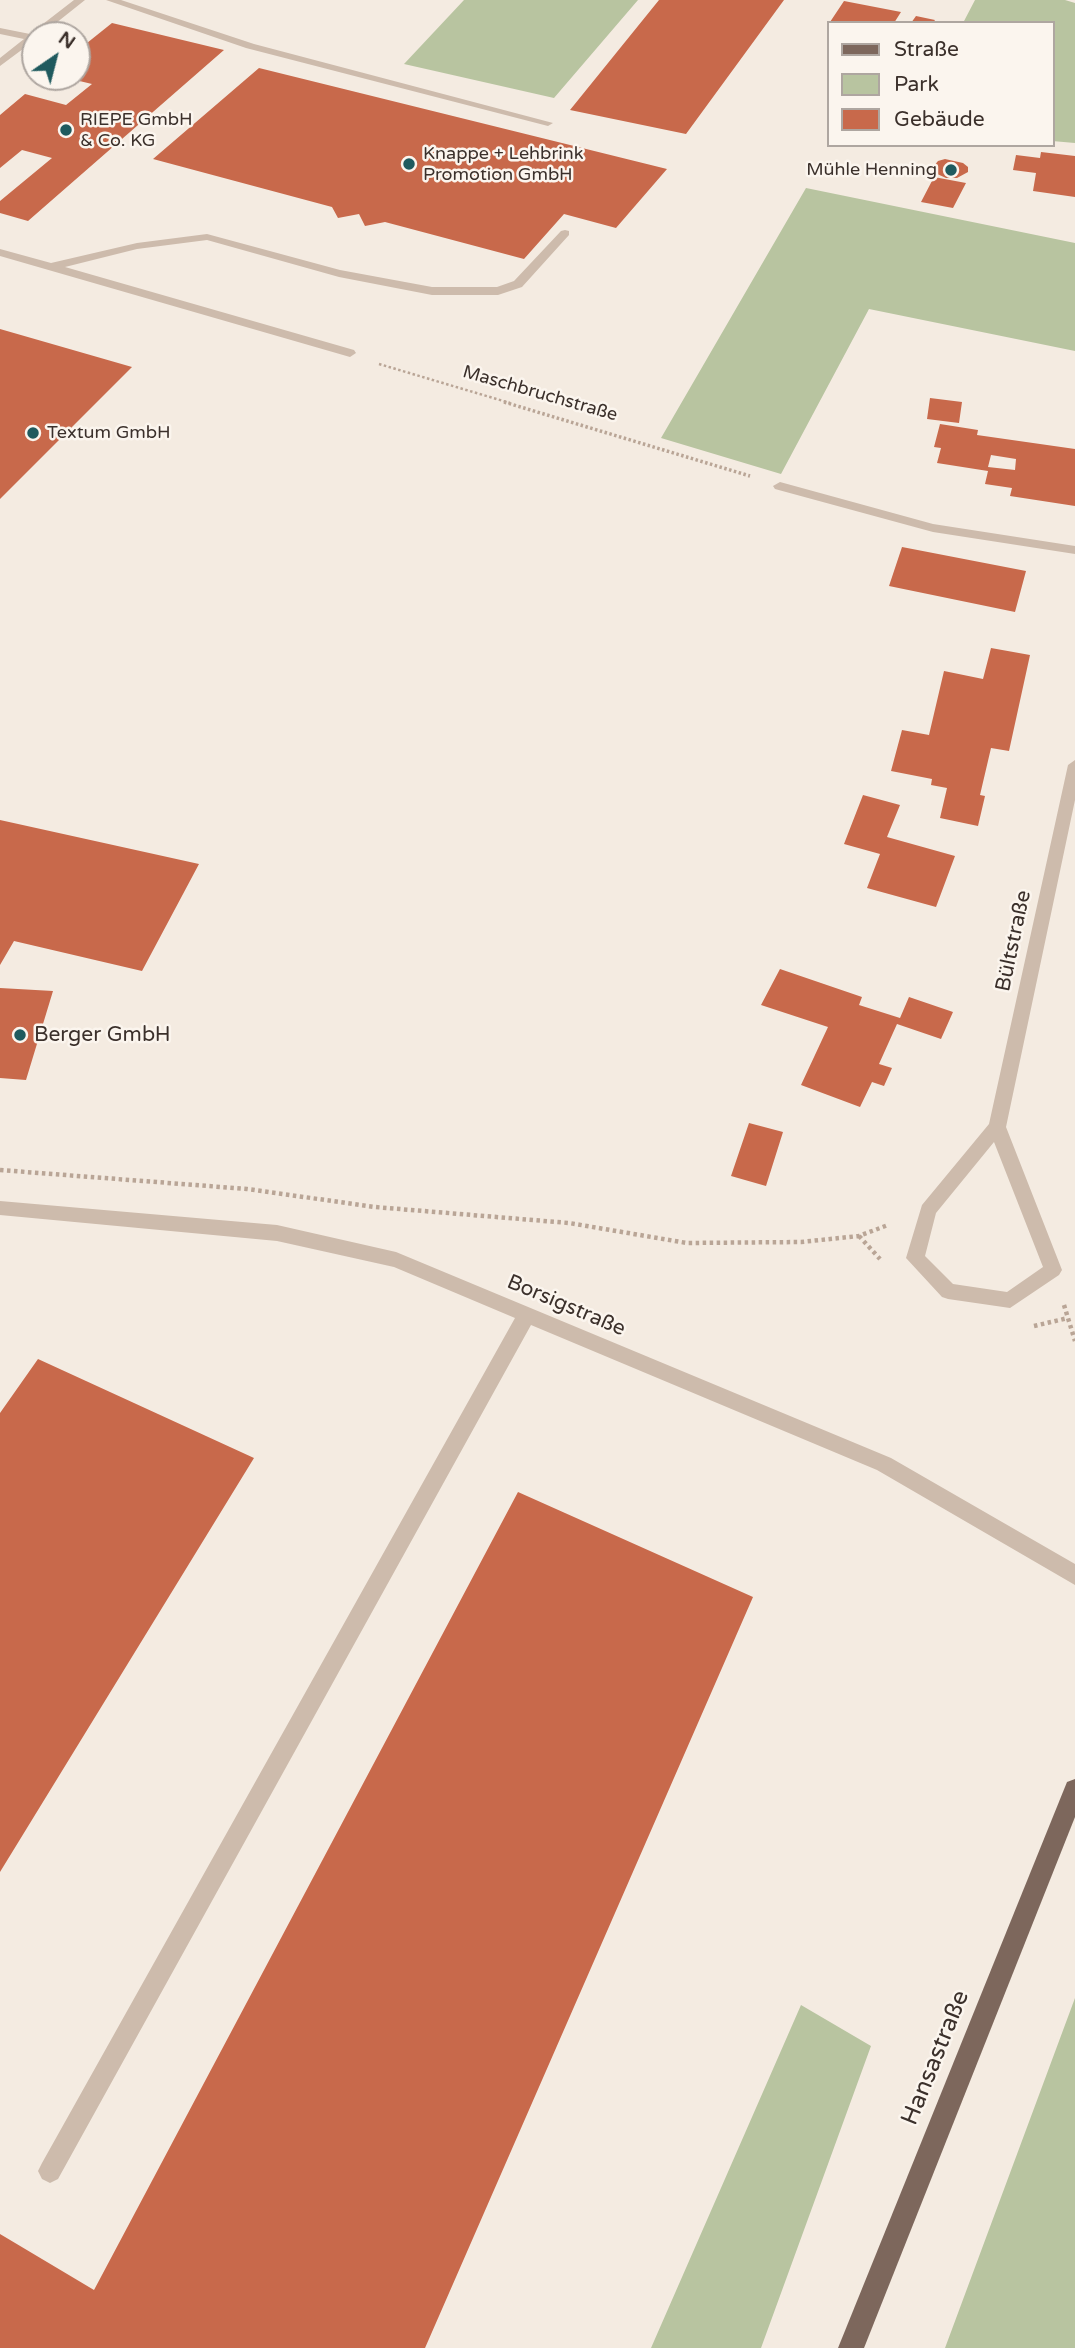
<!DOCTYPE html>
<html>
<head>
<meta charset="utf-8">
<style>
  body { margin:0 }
  #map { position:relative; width:1075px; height:2348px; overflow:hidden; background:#f4ebe1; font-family:"Varela Round",sans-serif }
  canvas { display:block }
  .legend { position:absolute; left:827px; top:21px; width:228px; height:126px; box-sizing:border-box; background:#fbf5ee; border:2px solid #aea6a0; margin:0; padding:9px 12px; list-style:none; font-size:21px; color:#3b302b }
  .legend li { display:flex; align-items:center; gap:14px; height:35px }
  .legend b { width:35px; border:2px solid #aea6a0 }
  .north { position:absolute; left:21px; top:21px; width:70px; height:70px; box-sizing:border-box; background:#fbf5ee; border:2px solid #aea6a0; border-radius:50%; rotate:35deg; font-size:19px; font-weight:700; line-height:28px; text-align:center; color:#3b302b }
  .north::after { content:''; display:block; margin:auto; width:24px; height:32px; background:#1f5a5e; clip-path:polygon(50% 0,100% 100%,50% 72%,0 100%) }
</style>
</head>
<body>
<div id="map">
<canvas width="1075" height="2348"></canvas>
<ul class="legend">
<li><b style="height:9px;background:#7d675c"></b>Straße</li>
<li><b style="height:19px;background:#b8c4a0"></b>Park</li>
<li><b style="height:19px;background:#c8694b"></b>Gebäude</li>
</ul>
<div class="north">N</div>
</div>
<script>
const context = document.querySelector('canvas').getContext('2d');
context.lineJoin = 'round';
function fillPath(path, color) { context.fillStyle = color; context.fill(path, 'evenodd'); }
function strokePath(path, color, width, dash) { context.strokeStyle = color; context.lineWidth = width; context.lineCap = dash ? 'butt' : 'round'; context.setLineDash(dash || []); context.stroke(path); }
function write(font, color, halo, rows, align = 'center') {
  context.font = font + ' "Varela Round",sans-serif'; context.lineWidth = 5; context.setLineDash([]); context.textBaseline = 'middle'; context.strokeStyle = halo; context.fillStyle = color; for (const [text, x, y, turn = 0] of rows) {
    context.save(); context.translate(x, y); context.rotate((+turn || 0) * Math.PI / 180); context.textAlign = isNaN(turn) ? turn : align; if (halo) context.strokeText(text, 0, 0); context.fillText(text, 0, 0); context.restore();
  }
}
const green = new Path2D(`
  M464,0H638L554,98L404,64Z
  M975,0H1065L1075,3V143L1052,141V23H963Z
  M806,188L1075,243V351L869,309L781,474L661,438Z
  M1075,1998V2348H945Z
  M801,2005L871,2046L761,2348H651Z`);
const building = new Path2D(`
  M659,0H784L686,134L570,110Z
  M844,1L901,12L894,23L830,22Z
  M916,16L935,20L933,23H911Z
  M112,23L224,50L28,221L0,213V201L52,158L22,150L0,168V115L25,94L66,105L92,84L67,78L77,77V51Z
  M259,68L667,169L616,228L564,214L524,259L385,222L365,226L359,214L338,218L332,207L153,159Z
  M1041,152L1075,156V197L1033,191L1036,173L1013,170L1016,155L1040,158Z
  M945,159L963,163L968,167V172L957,178H946L935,173L933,167L938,161Z
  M934,177L966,183L953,208L921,202Z
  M0,329L132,367L0,499Z
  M930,398L962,402L959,423L927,419Z
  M940,424L978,430L977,435L1075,449V506L1010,496L1012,488L985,484L988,471L937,463L941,448L934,447ZM991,455L1016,459L1015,470L988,467Z
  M902,547L1026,571L1015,612L889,586Z
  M991,648L1030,655L1009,751L991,748L980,795L985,796L978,826L940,818L947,788L931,785L932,779L891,771L902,730L929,735L944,671L983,679Z
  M863,795L900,805L887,837L955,856L936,907L867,888L880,854L844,844Z
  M0,820L199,864L142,971L14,941L0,965Z
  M780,969L862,997L859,1005L900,1018L909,997L953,1012L941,1039L897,1024L879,1064L892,1068L884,1086L872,1082L860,1107L801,1085L828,1027L761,1005Z
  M0,988L53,991L26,1080L0,1078Z
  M749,1123L783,1132L766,1186L731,1176Z
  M38,1359L254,1458L0,1872V1413Z
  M518,1492L753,1597L425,2348H0V2234L94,2290Z`);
const pathFar2 = new Path2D(`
  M379,364L510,403`);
const pathFar1 = new Path2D(`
  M504,402L750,476`);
const path = new Path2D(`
  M0,1170L247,1189L375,1207L569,1223L687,1243L801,1242L859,1236L888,1225
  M859,1236L880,1259
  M1064,1305L1075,1341
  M1034,1326L1068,1318`);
const minor = new Path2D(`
  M74,0H85L41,35H35V40L0,66V58L24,39L0,34V28L30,34Z
  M106,0H121L254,44L553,123L548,126L246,48Z
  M565,230L569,231V235L522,287L498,295H432L339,277L207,240L137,249L65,267L354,350L356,353L350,357L0,256V249L51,263L137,243L207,234L340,270L432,287H497L514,281L561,231Z
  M780,482L933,524L1075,546V554L933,532L775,489L773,486Z
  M1075,760V800L1006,1127L1062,1270L1059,1275L1010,1308L948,1299L942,1297L906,1258L922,1205L989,1124L1068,765ZM994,1142L1043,1267L1007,1292L953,1284L925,1256L936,1213Z
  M0,1201L277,1225L396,1252L891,1458L1075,1564V1585L877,1470L531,1325L58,2179L50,2183L42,2179L38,2171L42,2163L515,1318L394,1267L277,1241L0,1215Z`);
const major = new Path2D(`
  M1075,1779V1817L864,2348H838L1067,1782Z`);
const markers = [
  [66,130,7,"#1f5a5e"],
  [409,164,7,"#1f5a5e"],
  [951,170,7,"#1f5a5e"],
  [33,433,7,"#1f5a5e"],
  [20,1035,7,"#1f5a5e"]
];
const farPoinames = [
  ["RIEPE GmbH",80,120],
  ["& Co. KG",80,141],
  ["Knappe + Lehbrink",423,154],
  ["Promotion GmbH",423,175],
  ["Mühle Henning",937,170,"right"],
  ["Textum GmbH",47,433]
];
const farStreetnames = [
  ["Maschbruchstraße",540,394,16]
];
const streetNames = [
  ["Bültstraße",1014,941,-78],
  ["Borsigstraße",566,1306,23]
];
const poiNames = [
  ["Berger GmbH",34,1035]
];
const nearStreetnames = [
  ["Hansastraße",936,2058,-68]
];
fillPath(green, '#b8c4a0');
fillPath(building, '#c8694b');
strokePath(pathFar2, '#b9a596', 2.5, [2.5, 2.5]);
strokePath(pathFar1, '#b9a596', 3.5, [2.5, 2.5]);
strokePath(path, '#b9a596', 4.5, [3.5, 3.5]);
fillPath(minor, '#cdbbac');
fillPath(major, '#7d675c');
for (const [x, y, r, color] of markers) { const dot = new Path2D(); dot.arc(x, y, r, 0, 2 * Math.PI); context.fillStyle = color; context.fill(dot); strokePath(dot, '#fbf5ee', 2.5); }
write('18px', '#3b302b', '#fbf5ee', farPoinames, 'left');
write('18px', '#3b302b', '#fbf5ee', farStreetnames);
write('21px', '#3b302b', '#fbf5ee', streetNames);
write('21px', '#3b302b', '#fbf5ee', poiNames, 'left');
write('24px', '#3b302b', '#fbf5ee', nearStreetnames);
</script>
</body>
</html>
